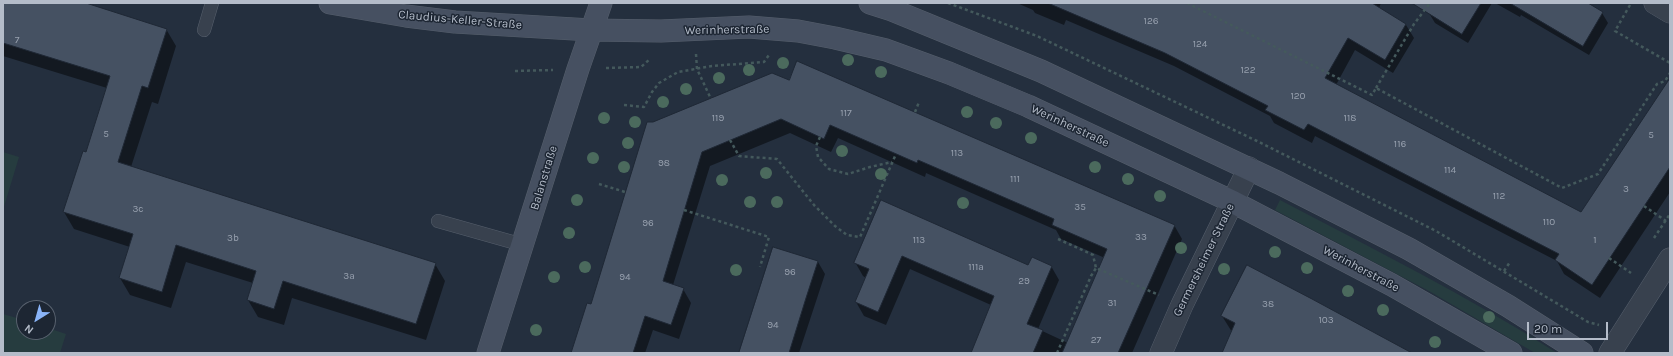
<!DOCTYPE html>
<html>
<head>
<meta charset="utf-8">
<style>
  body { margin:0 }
  #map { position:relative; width:1673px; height:356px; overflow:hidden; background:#242f3e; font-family:Karla,sans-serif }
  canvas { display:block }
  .frame { position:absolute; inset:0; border:4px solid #b4bcc9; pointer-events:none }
  .north { position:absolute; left:16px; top:300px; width:40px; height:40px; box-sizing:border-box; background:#1d2633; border:1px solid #59626f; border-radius:50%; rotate:217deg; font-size:11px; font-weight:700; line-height:16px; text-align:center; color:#b4bcc9 }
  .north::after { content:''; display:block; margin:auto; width:14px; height:18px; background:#8ab4f8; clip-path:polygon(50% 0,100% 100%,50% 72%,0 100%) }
  .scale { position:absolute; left:1527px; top:322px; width:81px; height:18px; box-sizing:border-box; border:2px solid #b4bcc9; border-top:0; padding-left:5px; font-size:12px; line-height:14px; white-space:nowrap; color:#b4bcc9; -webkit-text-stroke:3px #1d2633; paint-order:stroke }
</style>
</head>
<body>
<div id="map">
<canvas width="1673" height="356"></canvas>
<div class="frame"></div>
<div class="north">N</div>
<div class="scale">20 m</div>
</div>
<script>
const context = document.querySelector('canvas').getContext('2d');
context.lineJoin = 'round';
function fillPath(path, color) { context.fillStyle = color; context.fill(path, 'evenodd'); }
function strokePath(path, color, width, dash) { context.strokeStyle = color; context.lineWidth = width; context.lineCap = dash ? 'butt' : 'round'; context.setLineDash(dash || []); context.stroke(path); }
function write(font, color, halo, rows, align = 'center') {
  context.font = font + ' Karla,sans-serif'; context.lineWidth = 3; context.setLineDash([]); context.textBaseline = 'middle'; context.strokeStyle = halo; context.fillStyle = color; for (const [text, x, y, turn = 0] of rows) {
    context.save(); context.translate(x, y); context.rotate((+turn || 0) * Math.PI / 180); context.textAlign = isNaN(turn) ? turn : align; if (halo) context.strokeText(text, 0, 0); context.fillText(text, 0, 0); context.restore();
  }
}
const green = new Path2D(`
  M3,152L19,157L3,210Z
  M1280,200C1373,249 1468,296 1557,353H1535L1429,291L1275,210Z
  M3,314L24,320V332H48V328L66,334L60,353H3Z`);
const shadow = new Path2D(`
  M3,3H83L166,29L176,46L158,104L152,102L131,167L435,264L445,281L426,340L292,298L284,325L258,317L248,300L253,283L186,262L171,308L130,295L120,278L130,247L74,229L64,212L86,153L107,88L3,56Z
  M1017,3H1381L1379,8L1406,25L1414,38L1393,73L1355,50L1336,85L1582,213L1670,80V192L1600,298L1564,274L1557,261L1315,136L1312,143L1274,123L1270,116L1174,66L1066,20L1064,25L1035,13L1033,10Z
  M1435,3H1492L1468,43L1435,23L1429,13Z
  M1495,3H1585L1602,13L1608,23L1589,55L1521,15L1520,17Z
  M772,74L1174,225L1182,239L1132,353H1001L991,305L910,269L886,325L864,316L856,302L866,278L863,276L855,262L882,201L1029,266H1051L1059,280L1038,329L1068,343L1105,258L1061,239L1056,230L926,173L925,177L838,138L831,152L790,133L710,166L673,285L683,289L691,303L679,339L653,330L645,353H573L592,305L653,122Z
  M818,262L825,274L799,353H740Z
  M1222,316L1400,353H1223L1232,332Z`);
const building = new Path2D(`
  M3,3H86L167,29L148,88L142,86L118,162L436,263L416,324L283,281L274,309L247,300L256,271L176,245L162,292L119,278L133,234L63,212L83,151L86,152L110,76L3,43Z
  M1048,3H1372L1406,24L1385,60L1348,38L1325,78L1581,212L1670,78V167L1592,285L1555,260L1559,254L1308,124L1304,130L1265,110L1268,106L1165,53Z
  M1412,3H1481L1462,34Z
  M1510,3H1588L1603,12L1583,46Z
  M797,61L1175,225L1118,353H1062L1107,249L1052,225L1054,219L918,160L917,163L830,125L824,139L781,119L702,152L663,281L684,288L671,325L645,316L633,353H571L587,303L591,304L647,122H653L772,73L789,80Z
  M881,200L1028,265L1032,257L1052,266L1027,324L1043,330L1033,353H971L994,296L902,256L878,312L855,302L869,269L854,263Z
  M773,247L818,261L806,298L789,353H739Z
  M1247,265L1312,299L1412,353H1222L1235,323L1221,316Z`);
const path = new Path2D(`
  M948,3L1037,36L1257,141L1436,231L1588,322L1599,325
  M1187,3L1372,95L1376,88L1562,188L1598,174L1657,84L1665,81L1670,73
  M1630,5L1615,31L1670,63
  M696,54L697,69L711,99
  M606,68L641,67L650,59
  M515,71L553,70
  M1376,88L1414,24L1430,3
  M624,105L644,107L652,92L659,83L678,72L712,66L764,62L769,55
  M915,112L919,102
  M820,137L816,146L818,157L829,169L848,174L870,167L892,162
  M730,140L739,156L777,159L814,205L835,226L847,235L860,237L896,154
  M599,184L625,192
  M1644,206L1666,221
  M684,210L769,237L760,267
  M1654,238L1670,214
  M1058,239L1093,255L1096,268L1159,295
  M1609,258L1631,273
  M1504,271L1510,262
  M1057,353L1091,276L1096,268`);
const lane = new Path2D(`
  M204,30L212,3
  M438,221L523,245`);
const street = new Path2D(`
  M1655,3L1670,12
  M1161,353L1182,305L1249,168
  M1610,353L1670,259`);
const secondary = new Path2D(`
  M330,3L406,16L455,22L591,30L661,31L749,27L798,31L835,38L886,50L949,73L1028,106L1233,202L1392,285L1511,353
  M870,3L892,10L1041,71L1279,183L1409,249L1508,306L1582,353
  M488,353L578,69L601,3`);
const trees = [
  [848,60],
  [783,63],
  [749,70],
  [881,72],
  [719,78],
  [686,89],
  [663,102],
  [967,112],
  [604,118],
  [635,122],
  [996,123],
  [1031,138],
  [628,143],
  [842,151],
  [593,158],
  [624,167],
  [1095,167],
  [766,173],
  [881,174],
  [1128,179],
  [722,180],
  [1160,196],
  [577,200],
  [750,202],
  [777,202],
  [963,203],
  [569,233],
  [1181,248],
  [1275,252],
  [585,267],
  [1307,268],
  [1224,269],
  [736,270],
  [554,277],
  [1348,291],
  [1383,310],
  [1489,317],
  [536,330],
  [1435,342]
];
const numberNames = [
  ["126",1151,21],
  ["7",17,40],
  ["124",1200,44],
  ["122",1248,70],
  ["120",1298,96],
  ["117",846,113],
  ["119",718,118],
  ["118",1350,118],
  ["5",106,134],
  ["5",1651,135],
  ["116",1400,144],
  ["113",957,153],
  ["98",664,163],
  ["114",1450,170],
  ["111",1015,179],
  ["3",1626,189],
  ["112",1499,196],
  ["35",1080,207],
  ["3c",138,209],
  ["110",1549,222],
  ["96",648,223],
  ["33",1141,237],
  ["3b",233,238],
  ["113",919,240],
  ["1",1595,240],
  ["111a",976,267],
  ["96",790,272],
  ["3a",349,276],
  ["94",625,277],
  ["29",1024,281],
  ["31",1112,303],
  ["38",1268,304],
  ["103",1326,320],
  ["94",773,325],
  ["27",1096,340]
];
const streetNames = [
  ["Claudius-Keller-Straße",460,20,5],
  ["Werinherstraße",727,30,-1],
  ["Werinherstraße",1070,126,25],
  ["Balanstraße",544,178,-73],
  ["Germersheimer Straße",1204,260,-64],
  ["Werinherstraße",1361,269,28]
];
fillPath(green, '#263c3f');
fillPath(shadow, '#0007');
fillPath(building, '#455162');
strokePath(building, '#1f2835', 1);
strokePath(lane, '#565f6c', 14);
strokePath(street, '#565f6c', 23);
strokePath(secondary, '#565f6c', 23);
strokePath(path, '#44595c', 2.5, [3, 3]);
strokePath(lane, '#38414e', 13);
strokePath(street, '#38414e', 22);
strokePath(secondary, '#465061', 22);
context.fillStyle = '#4b6a5d';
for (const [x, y] of trees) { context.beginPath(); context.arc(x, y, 6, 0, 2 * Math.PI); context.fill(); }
write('10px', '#98a1af', null, numberNames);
write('12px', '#b4bcc9', '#1d2633', streetNames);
</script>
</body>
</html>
